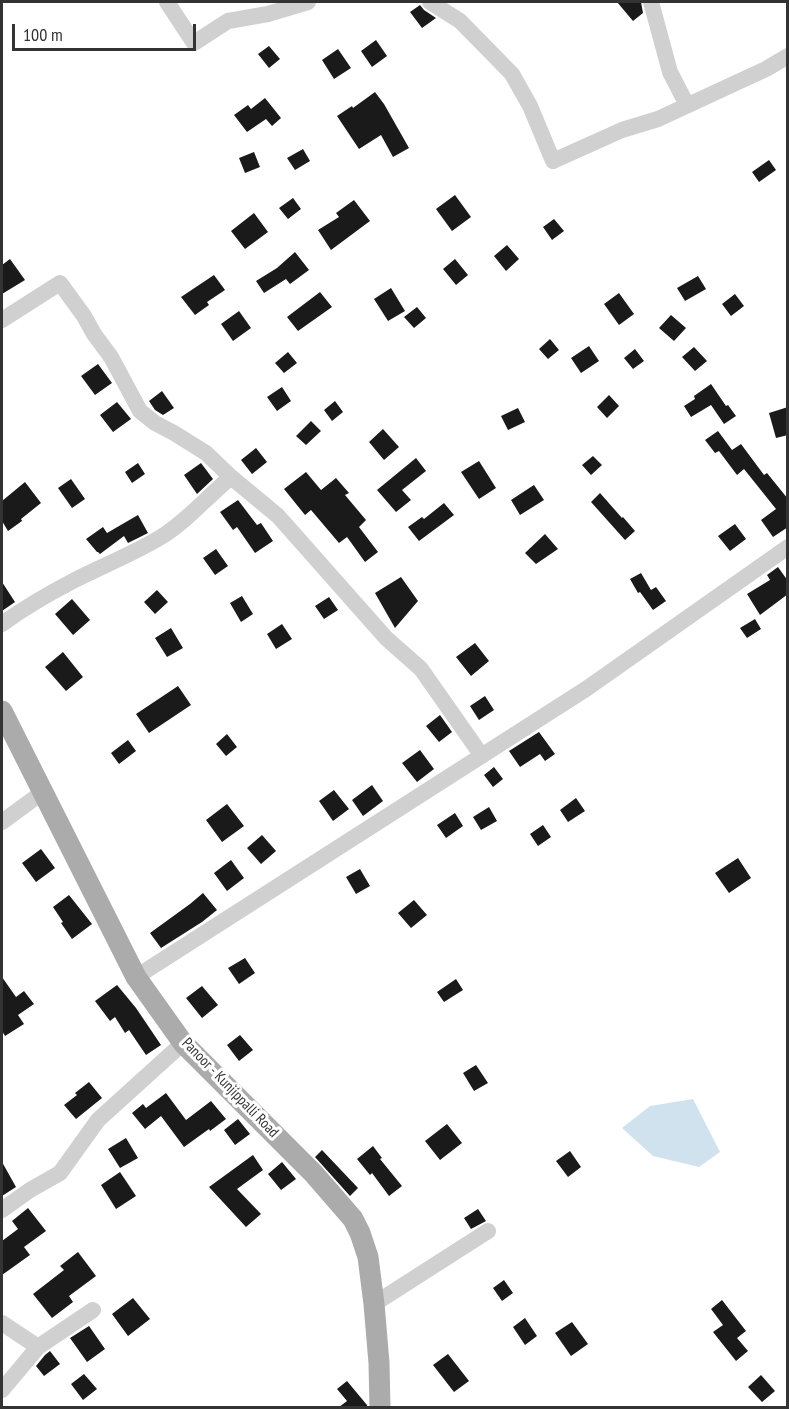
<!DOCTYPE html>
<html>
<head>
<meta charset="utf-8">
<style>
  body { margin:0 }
  #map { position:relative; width:789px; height:1409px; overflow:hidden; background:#fff; font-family:"PT Sans Narrow",sans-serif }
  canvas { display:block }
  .frame { position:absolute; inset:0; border:3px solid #333; pointer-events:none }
  .scale { position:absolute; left:12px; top:24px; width:184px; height:27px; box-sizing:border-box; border:3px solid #333; border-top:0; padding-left:8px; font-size:18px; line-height:21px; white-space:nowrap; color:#333; -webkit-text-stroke:4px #fff; paint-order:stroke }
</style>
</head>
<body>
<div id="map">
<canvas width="789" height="1409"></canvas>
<div class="frame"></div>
<div class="scale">100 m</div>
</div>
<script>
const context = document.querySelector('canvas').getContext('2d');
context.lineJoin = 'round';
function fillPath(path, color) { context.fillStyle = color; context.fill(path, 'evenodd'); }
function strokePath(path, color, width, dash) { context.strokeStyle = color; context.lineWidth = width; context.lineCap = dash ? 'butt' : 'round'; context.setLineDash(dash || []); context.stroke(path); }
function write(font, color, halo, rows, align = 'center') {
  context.font = font + ' "PT Sans Narrow",sans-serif'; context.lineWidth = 6; context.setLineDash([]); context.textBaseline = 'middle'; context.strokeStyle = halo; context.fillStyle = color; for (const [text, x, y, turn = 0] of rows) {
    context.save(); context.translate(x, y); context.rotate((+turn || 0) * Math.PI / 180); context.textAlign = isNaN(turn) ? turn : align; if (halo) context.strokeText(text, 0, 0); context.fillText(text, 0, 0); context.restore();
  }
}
const water = new Path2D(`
  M693,1099L720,1152L699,1167L653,1156L622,1128L650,1106Z`);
const building = new Path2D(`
  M617,2H641L643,13L633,21Z
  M420,5L424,10L436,18L422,28L410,12Z
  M376,40L387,56L372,67L361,51Z
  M269,46L280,59L269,68L258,54Z
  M338,49L351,68L334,79L322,60Z
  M375,92L384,104L409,148L393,157L381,135L359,149L337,116L352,106L353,108Z
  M265,98L281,118L272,126L266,119L247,132L234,115L248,105L251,109Z
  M303,149L310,161L295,170L287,158Z
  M254,152L260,167L245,173L239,158Z
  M769,160L776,170L759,182L752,172Z
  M455,195L471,217L452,231L436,209Z
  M293,198L301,209L288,219L279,208Z
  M354,200L370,221L331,250L318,230L339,217L336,213Z
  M254,213L268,232L245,249L231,231Z
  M554,219L564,231L552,240L543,227Z
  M507,245L519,259L506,271L494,256Z
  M295,252L309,270L290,284L286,279L264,293L256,281L277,268Z
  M10,259L25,280L2,294V265Z
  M455,259L468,275L456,285L443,269Z
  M214,275L225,290L207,302L209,305L195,315L181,297Z
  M698,276L706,289L685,301L677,288Z
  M391,288L405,311L388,321L374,299Z
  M320,292L332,307L298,331L287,317Z
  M619,293L634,314L619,325L604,304Z
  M735,294L744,306L731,316L722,304Z
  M417,307L426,318L414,328L404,317Z
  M239,311L251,328L233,341L221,324Z
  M671,315L686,328L674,341L659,328Z
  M550,339L559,350L548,359L539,349Z
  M589,346L599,361L581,373L571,358Z
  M694,347L707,361L695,371L682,357Z
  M635,349L644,361L633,369L624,358Z
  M288,352L297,363L284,373L275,363Z
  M98,364L112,383L95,395L81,376Z
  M711,384L726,406L728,405L736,416L724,424L711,405L691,417L684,406L695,399L694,396Z
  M282,387L291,401L277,411L267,397Z
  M162,391L174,408L163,415L155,410L149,401Z
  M609,395L619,406L607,418L597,407Z
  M335,401L343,412L332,421L324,410Z
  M117,402L131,419L113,432L100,415Z
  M788,407V435L776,438L769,413Z
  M518,408L525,422L508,430L501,416Z
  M311,421L321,431L306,445L296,436Z
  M383,429L399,447L384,460L369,442Z
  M718,431L732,450L741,444L764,475L767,473L788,499V527L773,537L761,520L776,509L744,469L737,475L719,451L715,453L705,440Z
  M256,448L267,462L252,474L241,460Z
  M593,456L602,465L591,475L582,465Z
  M416,458L426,471L402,490L411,500L396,512L377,490Z
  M479,461L496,488L479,499L461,472Z
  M138,463L145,474L132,483L125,472Z
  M201,463L213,479L197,494L184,475Z
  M306,472L321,490L336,478L349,493L345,495L366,520L359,527L378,552L365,562L347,537L339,543L311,510L305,515L284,489Z
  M71,479L85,499L72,508L58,488Z
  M25,482L41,503L21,519L22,521L8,531L2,521V501Z
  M534,485L544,500L520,515L511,500Z
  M600,493L622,518L623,517L635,531L625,540L591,502Z
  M238,500L257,525L261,523L273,541L255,553L237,527L233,530L220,512Z
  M444,503L454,515L419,541L408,527L422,517L424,519Z
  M138,515L148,533L128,543L124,536L100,554L98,552H97L86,539L103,527L107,533Z
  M735,524L746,539L730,551L718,536Z
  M545,534L558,549L536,564L525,553Z
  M216,549L228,566L215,575L203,558Z
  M778,567L788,581V594L760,615L747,594L770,580L767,575Z
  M641,573L651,590L656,587L666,601L653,610L640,592L638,593L630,579Z
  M401,577L418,601L395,628L375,593Z
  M2,582L15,602L2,611Z
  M157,590L168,602L155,614L144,602Z
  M242,596L253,614L241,622L230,603Z
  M329,597L338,610L324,619L315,606Z
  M72,599L90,620L73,635L55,614Z
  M755,619L761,629L747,638L740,628Z
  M282,624L292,639L276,649L267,634Z
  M171,628L183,648L167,657L155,638Z
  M475,643L489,661L471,676L456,657Z
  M63,652L83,677L66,691L45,667Z
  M178,686L191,705L149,733L136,714Z
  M485,696L494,710L479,720L470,706Z
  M440,715L452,732L439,742L426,726Z
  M539,732L555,754L545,761L540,754L520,767L509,751Z
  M227,734L237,747L226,756L216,744Z
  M128,740L136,751L119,764L111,753Z
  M420,750L434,769L417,782L402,763Z
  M494,767L503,779L493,787L484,775Z
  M372,785L383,801L363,816L352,800Z
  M334,790L349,809L333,821L319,801Z
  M576,798L585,811L568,822L560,810Z
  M227,804L244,826L222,842L206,820Z
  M489,807L497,821L481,830L473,817Z
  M455,813L463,826L446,838L437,825Z
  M543,825L551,837L538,846L530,834Z
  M262,835L276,851L261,864L247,848Z
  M41,849L55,868L36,882L22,863Z
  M738,858L751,878L729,893L715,873Z
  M231,860L244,878L227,891L214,873Z
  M360,869L370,886L356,894L346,877Z
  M203,893L217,910L202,922L161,948L150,933L190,904Z
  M69,895L92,924L72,939L61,923L63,922L53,907Z
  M414,900L427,915L411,928L398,913Z
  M245,958L255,973L239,984L228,968Z
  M2,977L16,997L24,991L34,1004L18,1015L24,1024L5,1036L2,1031Z
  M456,979L463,990L444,1002L437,992Z
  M117,985L136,1008L161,1045L146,1055L129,1030L125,1033L115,1017L110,1021L95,1001Z
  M202,986L218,1005L202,1018L186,998Z
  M240,1035L253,1050L239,1061L227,1045Z
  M476,1065L488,1083L474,1091L463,1073Z
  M89,1082L102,1098L76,1119L64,1105L77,1095L75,1093Z
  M166,1093L186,1120L211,1101L226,1119L210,1131L209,1129L184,1147L161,1116L145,1129L132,1113L143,1104L146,1108Z
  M238,1119L250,1134L235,1145L224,1130Z
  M447,1124L462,1143L440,1160L425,1141Z
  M126,1138L138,1158L120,1168L108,1149Z
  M373,1146L382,1158L380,1159L402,1186L389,1196L372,1173L370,1175L357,1159Z
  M322,1150L358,1188L350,1196L315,1157Z
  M570,1151L581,1167L568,1177L556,1161Z
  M253,1155L263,1170L237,1189L261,1214L246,1227L209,1187Z
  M2,1162L16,1187L2,1196Z
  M282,1162L296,1179L281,1190L268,1174Z
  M120,1172L136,1196L116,1209L101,1185Z
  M28,1208L46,1231L24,1247L30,1255L2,1275V1241L18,1229L12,1221Z
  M478,1209L486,1221L471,1229L464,1218Z
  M78,1252L96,1276L69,1296L73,1302L52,1318L33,1294L64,1270L60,1266Z
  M504,1280L513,1293L502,1301L493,1288Z
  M133,1298L150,1319L128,1336L112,1314Z
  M722,1300L746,1331L737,1338L748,1351L736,1361L713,1332L723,1325L711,1309Z
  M525,1318L537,1336L525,1345L513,1327Z
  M572,1322L588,1344L571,1356L555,1333Z
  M89,1326L105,1349L87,1362L70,1338Z
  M50,1351L60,1364L44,1376L36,1366L45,1355Z
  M448,1354L469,1381L454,1392L433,1365Z
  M84,1374L97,1389L83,1400L71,1384Z
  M761,1375L775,1391L762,1402L748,1387Z
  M347,1381L367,1405V1407H339L347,1401L337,1389Z`);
const minor = new Path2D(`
  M167,2L194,43L228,21L268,14L308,2
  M430,2L460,21L512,74L530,106L553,161L622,130L658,119L766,69L788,56
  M651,2L670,72L687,105
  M2,320L60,283L84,316L94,334L111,357L140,411L155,423L174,433L206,453L231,477L278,516L386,638L421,669L482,756
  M2,624C24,608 48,594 73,581C102,566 133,554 161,537C187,521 207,497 231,477
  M2,822L43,792
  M136,977L586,689L788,547
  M2,1210L30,1190L60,1173L98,1120L183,1043
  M374,1304L488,1231
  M2,1323L38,1347L93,1310
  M2,1390L38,1347`);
const major = new Path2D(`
  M2,711L136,977L183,1043L314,1174L353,1219L360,1233L368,1257L374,1304L379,1363L380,1408`);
const streetNames = [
  ["Panoor - Kunjippalli Road",230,1088,46]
];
fillPath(water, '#cfe2ee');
fillPath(building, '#1a1a1a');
strokePath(minor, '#d0d0d0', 16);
strokePath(major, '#ababab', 21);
write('15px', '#333', '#fff', streetNames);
</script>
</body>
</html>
